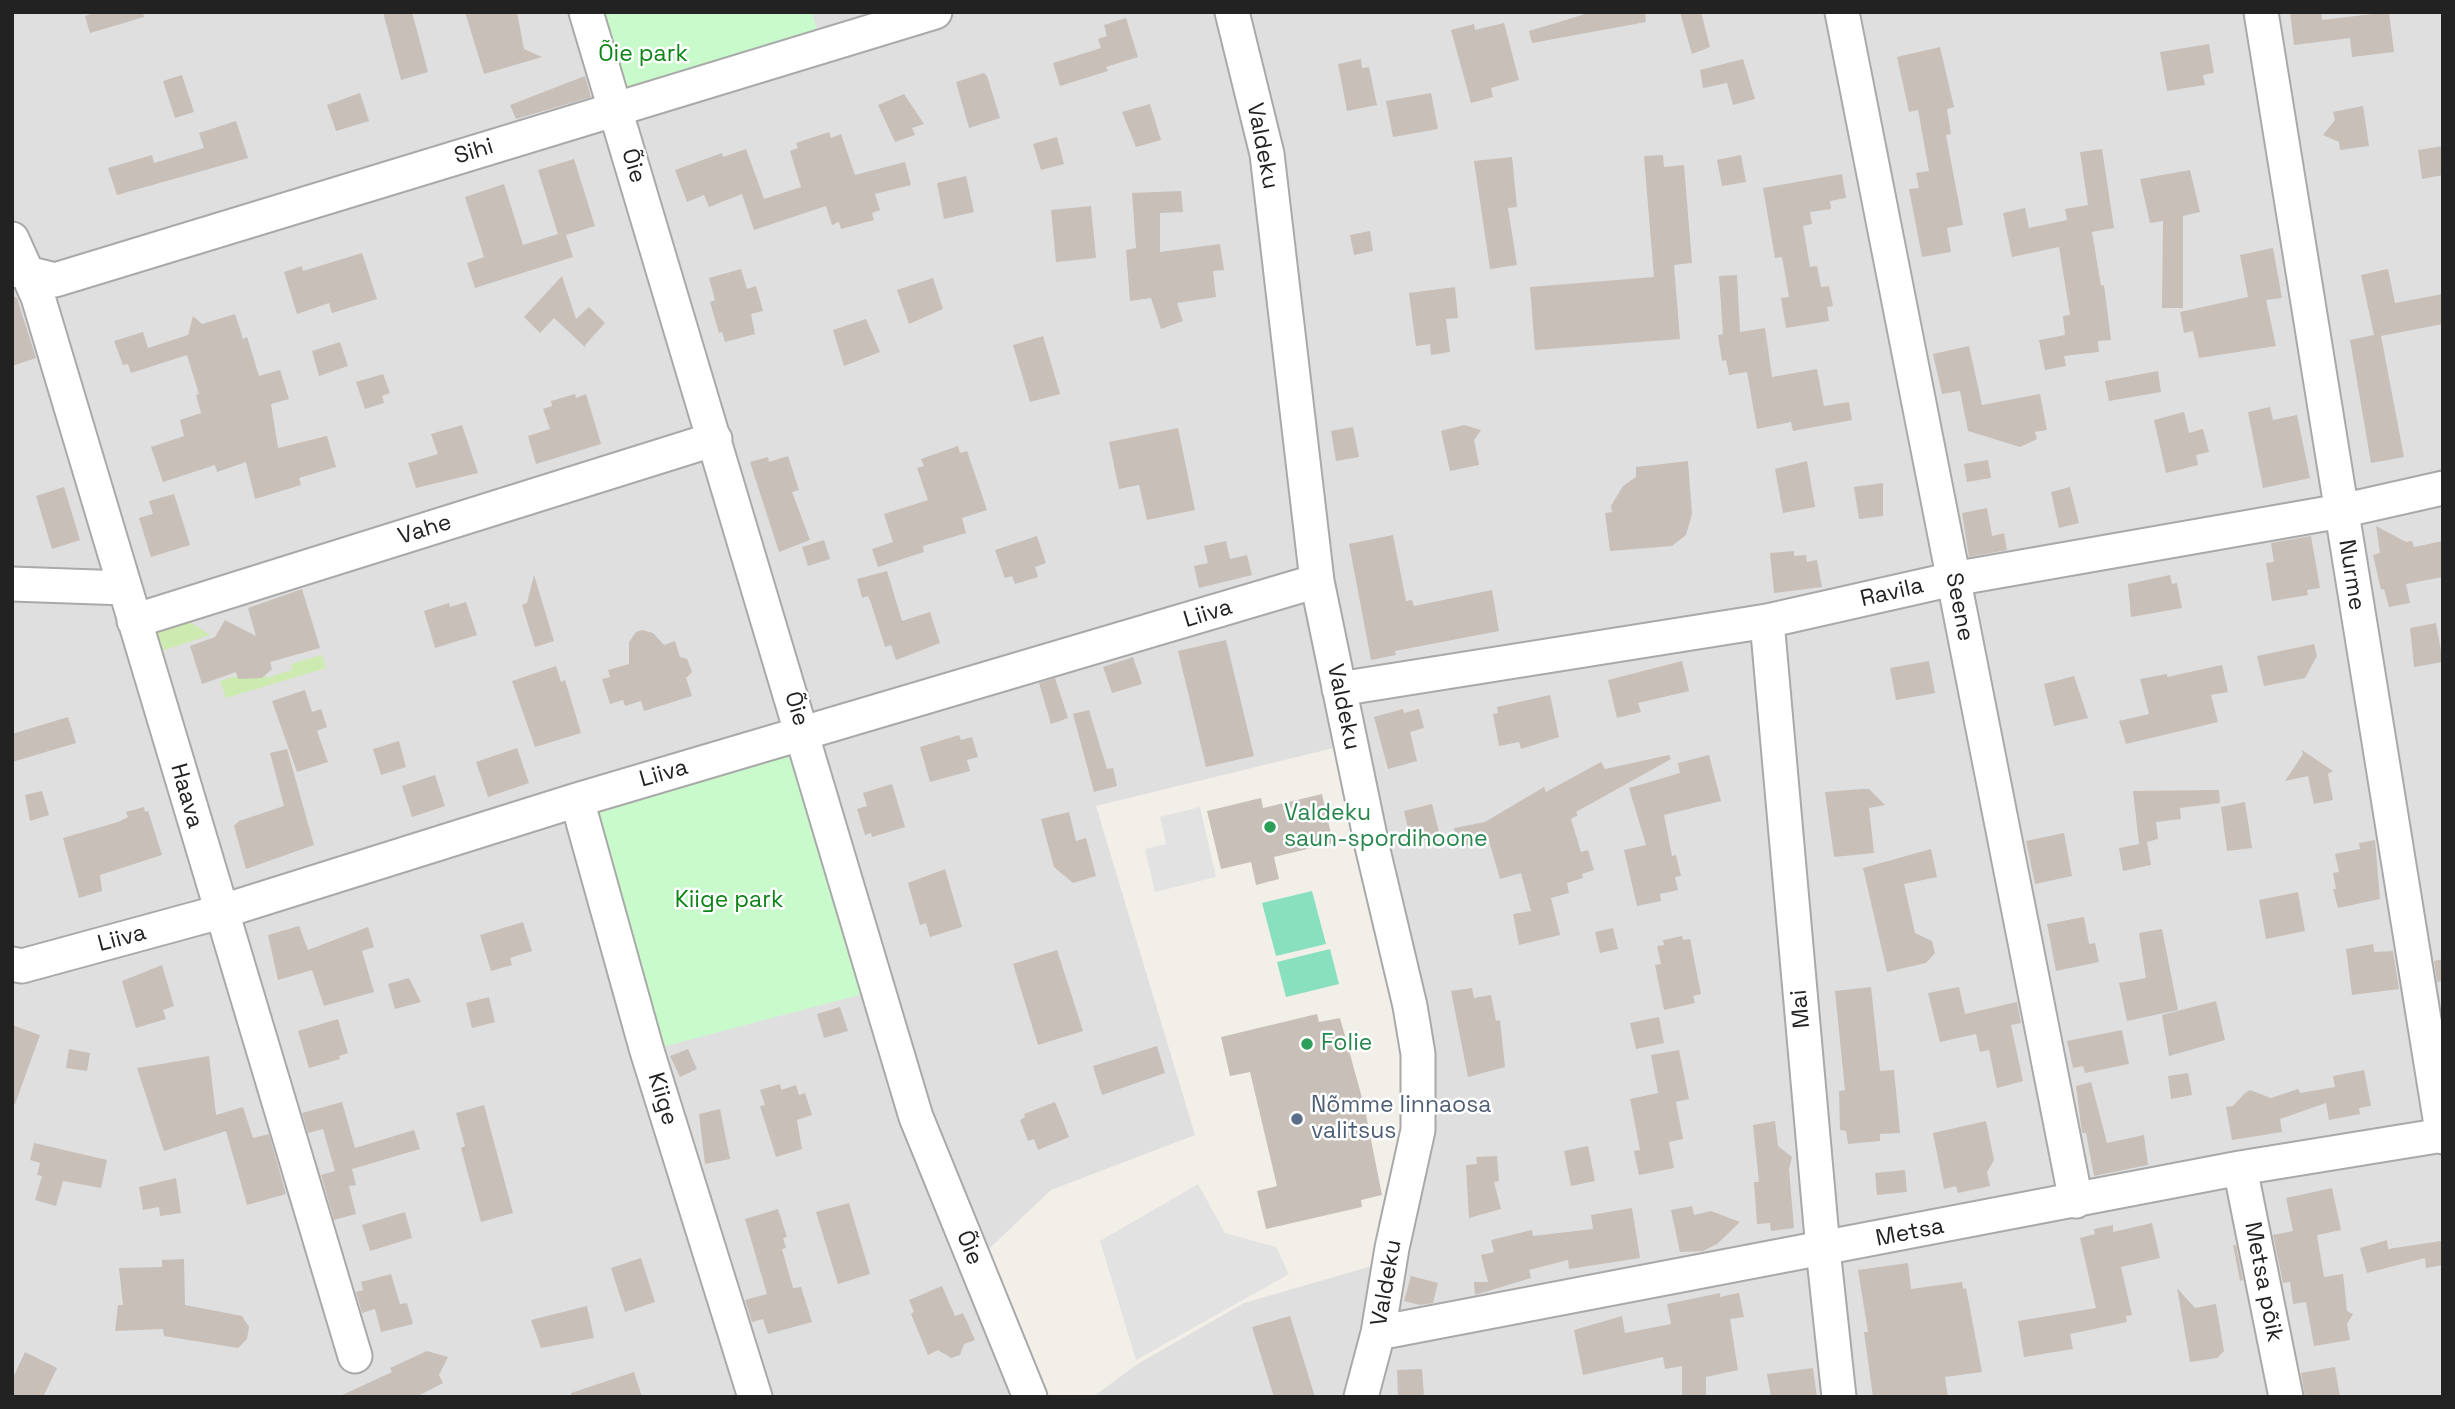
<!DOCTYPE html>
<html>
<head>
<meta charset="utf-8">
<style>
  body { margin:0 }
  #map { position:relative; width:2455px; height:1409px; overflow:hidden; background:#f2efe9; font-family:"Space Grotesk",sans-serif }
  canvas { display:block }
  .frame { position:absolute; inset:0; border:14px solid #222; pointer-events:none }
</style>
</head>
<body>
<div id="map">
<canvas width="2455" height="1409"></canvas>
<div class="frame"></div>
</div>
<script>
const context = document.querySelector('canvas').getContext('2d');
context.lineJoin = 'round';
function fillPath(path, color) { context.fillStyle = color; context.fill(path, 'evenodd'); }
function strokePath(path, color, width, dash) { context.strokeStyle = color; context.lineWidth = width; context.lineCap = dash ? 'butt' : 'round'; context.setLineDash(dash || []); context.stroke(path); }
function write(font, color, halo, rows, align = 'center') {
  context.font = font + ' "Space Grotesk",sans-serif'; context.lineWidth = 5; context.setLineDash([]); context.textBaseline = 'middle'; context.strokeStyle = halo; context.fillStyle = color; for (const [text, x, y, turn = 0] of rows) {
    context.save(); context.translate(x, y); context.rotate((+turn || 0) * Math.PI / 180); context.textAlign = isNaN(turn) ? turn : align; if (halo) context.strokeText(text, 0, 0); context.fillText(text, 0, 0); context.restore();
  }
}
const residential = new Path2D(`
  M12,12H2443V1397H1093L1136,1365L1244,1303L1386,1262L1418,1130L1350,744L1096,806L1195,1135L1051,1190L975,1262L1030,1397H12Z`);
const grass = new Path2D(`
  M182,617L210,635L155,653L147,627Z
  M322,655L326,668L226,698L220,681L262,668L266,678L292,670L291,664Z`);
const park = new Path2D(`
  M586,12H812L822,47L615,109Z
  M804,734L878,990L647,1051L577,800Z`);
const pitch = new Path2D(`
  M1312,891L1326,944L1276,956L1262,903Z
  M1330,949L1339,984L1286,997L1277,962Z`);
const parking = new Path2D(`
  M1200,807L1216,877L1155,892L1145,849L1166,844L1160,817Z
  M1198,1184L1225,1233L1276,1247L1289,1274L1136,1360L1100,1241Z`);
const building = new Path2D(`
  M97,12H143L144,17L90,33L85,16Z
  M383,12H412L428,72L401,80Z
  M465,12H517L524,49L542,57L484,74Z
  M1592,12H1645L1646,22L1532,43L1529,31Z
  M1680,12H1701L1710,47L1692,54Z
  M2290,12H2321L2322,20L2389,12L2394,52L2352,57L2350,38L2294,45Z
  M1126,18L1138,57L1106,67L1108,71L1060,86L1053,63L1101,48L1098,39L1107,36L1104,25Z
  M1504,23L1519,80L1491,88L1493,97L1471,103L1451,30L1474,24L1475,30Z
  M2209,44L2214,73L2203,75L2205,85L2167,91L2160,52Z
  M1940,47L1954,107L1947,109L1951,134L1946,135L1963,225L1947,228L1951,252L1922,257L1909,189L1919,188L1916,173L1929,171L1918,110L1909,112L1897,57Z
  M1361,59L1362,68L1369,67L1377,105L1347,111L1338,64Z
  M1743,59L1755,99L1733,105L1727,83L1703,88L1700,70Z
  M984,73L987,76L1000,118L969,128L956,82Z
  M182,75L194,112L175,118L163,81Z
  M585,76L591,97L516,119L510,105Z
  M360,93L369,121L336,131L327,105Z
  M1431,93L1438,129L1393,137L1386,101Z
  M904,94L924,124L912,128L915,135L895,142L878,105Z
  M1150,104L1161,140L1136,147L1122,112Z
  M2363,106L2369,146L2340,150L2339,142L2323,135L2335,120L2333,112Z
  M236,121L248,158L117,195L108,168L152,155L154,163L204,148L199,133Z
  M829,132L831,138L841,134L855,175L905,162L911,185L875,194L880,210L872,213L874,220L841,229L839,222L832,225L826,206L754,230L742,194L709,207L704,195L687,202L675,170L722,153L723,157L746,149L764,199L801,187L790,151L798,148L796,143Z
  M1057,137L1064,164L1041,170L1033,144Z
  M2443,146V175L2422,179L2418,150Z
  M2102,149L2114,228L2092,232L2101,286L2104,285L2111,340L2098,341L2099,352L2064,356L2066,366L2045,370L2039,340L2065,335L2063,316L2070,315L2059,247L2012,257L2003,213L2025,208L2029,228L2067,220L2065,209L2088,205L2080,152Z
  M1663,155L1664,167L1684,165L1692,263L1674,265L1680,339L1535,350L1530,287L1654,277L1644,156Z
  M1741,155L1746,182L1722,186L1717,160Z
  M1512,157L1517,207L1508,208L1517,265L1490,269L1474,161Z
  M574,159L595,226L566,235L573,257L475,288L467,263L484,257L465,197L504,184L523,245L558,234L538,170Z
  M2190,170L2200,212L2183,216V308H2162L2163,221L2150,223L2140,179Z
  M1842,174L1846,198L1830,201L1831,209L1810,212L1812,224L1803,226L1810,267L1817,266L1821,287L1829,286L1833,306L1827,307L1829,321L1786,328L1781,298L1789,297L1782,257L1775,258L1763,188Z
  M966,176L974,212L944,219L937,183Z
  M1181,191L1183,212L1160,213V252L1220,244L1224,270L1213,271L1216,297L1177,303L1183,321L1161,329L1151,298L1130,301L1126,250L1136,248L1132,193Z
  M1091,206L1096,258L1056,262L1051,210Z
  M1370,231L1373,251L1354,255L1350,235Z
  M2273,248L2282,298L2266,300L2276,346L2199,358L2193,331L2184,333L2180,312L2248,297L2240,255Z
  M362,253L377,299L332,313L329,303L297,314L284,272L302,266L303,271Z
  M741,269L747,289L756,286L763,311L751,314L755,334L725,342L722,332L719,333L710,302L715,300L709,278Z
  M2388,269L2395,303L2443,294V324L2381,336L2404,457L2371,463L2350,340L2374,335L2361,275Z
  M1737,275L1740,332L1765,328L1772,377L1817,369L1824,406L1849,402L1852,420L1793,431L1791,422L1757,429L1747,372L1729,375L1726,360L1722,361L1718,335L1723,334L1719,276Z
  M562,276L576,319L589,307L605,323L585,345L586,348L554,318L540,333L524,317Z
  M933,278L943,309L909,324L897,290Z
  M1455,287L1458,318L1446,319L1450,352L1431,355L1430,344L1416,346L1409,293Z
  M12,295L17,298L36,358L12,366Z
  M235,314L243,339L247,337L259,376L280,370L289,399L271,404L278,448L327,436L336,467L299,478L301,485L255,499L246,462L217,472L215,465L163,482L151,447L184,436L180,420L201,413L196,395L199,394L187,355L131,373L128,364L123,365L114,341L143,332L148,348L188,335L193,316L202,324Z
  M866,319L880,352L844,366L833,330Z
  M1043,336L1060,394L1030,402L1013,345Z
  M340,342L348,366L319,376L312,351Z
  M1969,346L1982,405L2040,394L2047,430L2035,432L2037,439L2020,447L1968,431L1960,391L1942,394L1933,354Z
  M2158,371L2161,392L2109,401L2105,381Z
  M383,374L390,393L382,396L384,403L365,409L356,382Z
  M575,394L576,398L586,394L601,444L536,464L528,436L550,429L543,409L552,406L551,401Z
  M2270,407L2273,420L2297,415L2310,478L2263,488L2248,412Z
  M2184,412L2189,433L2203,429L2209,452L2196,455L2198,465L2166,473L2154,420Z
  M462,425L478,473L416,488L408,463L438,454L431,434Z
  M1464,425L1481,430L1474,440L1479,465L1450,471L1441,431Z
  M1353,427L1359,457L1336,461L1331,431Z
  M1178,428L1195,510L1147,520L1139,485L1119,489L1109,442Z
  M958,446L960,453L967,451L987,510L962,518L966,533L923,546L924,552L878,567L872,549L893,542L884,514L928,500L917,468L924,466L921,459Z
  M788,456L799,490L792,492L810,540L779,552L750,462L768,457L769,462Z
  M1988,460L1991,478L1967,482L1964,464Z
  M1688,461L1692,514L1686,535L1672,546L1610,551L1605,513L1612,512L1611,506L1623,486L1636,477V467Z
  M1807,461L1815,507L1783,513L1775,469Z
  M1883,483V516L1859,519L1854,487Z
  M64,487L80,540L52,549L36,496Z
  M2070,487L2079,523L2059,528L2051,492Z
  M174,494L190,545L151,557L139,518L153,514L149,501Z
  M1987,508L1992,536L2004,533L2007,550L1969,557L1962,513Z
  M2376,526L2406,542L2412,541L2414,547L2443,541V577L2406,584L2410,603L2389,607L2384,589L2381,590L2373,555L2380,553Z
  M1393,535L1406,601L1412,600L1414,606L1492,590L1499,631L1395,651L1396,655L1371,660L1349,544Z
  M1037,536L1046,563L1035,567L1038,577L1015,584L1012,576L1005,578L995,550Z
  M2311,536L2320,588L2307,590L2308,595L2272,601L2266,563L2274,562L2271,543Z
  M824,540L830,559L808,566L802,547Z
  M1226,541L1230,559L1247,555L1252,575L1199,588L1194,566L1208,563L1204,546Z
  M1794,551V556L1806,555L1807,562L1817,560L1822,587L1774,593L1770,553Z
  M887,571L902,621L930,612L940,643L896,660L891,645L885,647L871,603L868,596L862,598L857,579Z
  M534,575L554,641L535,647L522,605L527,603Z
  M2170,575L2172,584L2177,583L2182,608L2131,617L2128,584Z
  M302,589L320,648L270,662L272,669L262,678L238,679L236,672L202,684L190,646L215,637L225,620L256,636L248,608Z
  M466,602L477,635L435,648L424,611L449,603L450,607Z
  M2436,623L2443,662L2414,667L2410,628Z
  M642,630L653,633L664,645L675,641L680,657L687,659L692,672L686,678L692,696L644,711L641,701L625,706L623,700L610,704L602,679L610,677L608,670L629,664V642L636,632Z
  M1226,640L1254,756L1206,767L1178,651Z
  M2314,644L2317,656L2305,678L2264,686L2257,656Z
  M1133,657L1142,684L1112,693L1103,667Z
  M1682,661L1689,691L1638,703L1641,712L1617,718L1608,680Z
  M1929,661L1935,693L1896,700L1890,668Z
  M2222,665L2228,692L2211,695L2218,722L2126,744L2119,721L2149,714L2140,679L2167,674V677Z
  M556,666L561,682L565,680L581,733L535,747L512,681Z
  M2074,676L2088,718L2054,726L2044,684Z
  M1055,678L1068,718L1051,724L1039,683Z
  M305,690L312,712L321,709L327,727L317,731L328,762L297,772L272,701Z
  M1550,695L1559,737L1521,749L1519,742L1499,746L1493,714L1498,713L1497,707Z
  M1403,709L1404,713L1419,709L1424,728L1410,732L1417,761L1388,769L1374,717Z
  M1089,710L1107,769L1113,768L1117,786L1094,792L1073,714Z
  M68,717L76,743L12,762V734Z
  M959,735L961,740L972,737L978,757L967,760L970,771L930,782L920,747Z
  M399,741L406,767L381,775L373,749Z
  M517,748L529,783L488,797L476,762Z
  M287,749L314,845L246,869L234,826L239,821L284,806L270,753Z
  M2302,750L2333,771L2328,774L2333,800L2314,804L2308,776L2285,781L2303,754Z
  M1669,755L1671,759L1576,812L1578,815L1571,819L1581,852L1588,850L1594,870L1582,874L1583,878L1567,883L1569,893L1551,898L1560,935L1519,945L1513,914L1531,911L1521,873L1500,879L1489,841L1458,847L1454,828L1485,822L1544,787L1546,792L1601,762L1605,769Z
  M1709,755L1721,801L1664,815L1672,856L1676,855L1681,876L1675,877L1678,890L1660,894L1661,901L1637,906L1624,850L1646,845L1629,788L1680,773L1678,763Z
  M435,775L445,806L412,817L402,786Z
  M892,784L905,827L872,837L871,833L865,835L857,809L867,806L863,793Z
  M1862,789H1869L1885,805L1869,808L1874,853L1834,857L1825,792Z
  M2219,790L2220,803L2180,808L2181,819L2156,822L2158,839L2147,842L2151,865L2123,871L2119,848L2139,844L2133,791Z
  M42,791L49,815L30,821L25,795Z
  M1322,794L1333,843L1274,857L1279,879L1256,885L1251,862L1221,869L1207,811L1261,798L1263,808Z
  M2245,802L2252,848L2227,851L2221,807Z
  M1432,804L1440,836L1412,844L1404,811Z
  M144,807L145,812L148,811L162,855L100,875L102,891L79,898L63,838L118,822L128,817L126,812Z
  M1069,812L1076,841L1086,838L1096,876L1073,883L1054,867L1041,819Z
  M2064,833L2072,876L2035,884L2026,841Z
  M2375,840L2380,899L2338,908L2333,889H2336L2333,873L2339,872L2335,854L2360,849L2359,843Z
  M1931,849L1937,877L1904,884L1915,933L1932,941L1935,953L1926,963L1887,972L1863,868Z
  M945,869L962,927L930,937L926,923L920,925L908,883Z
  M2298,892L2305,931L2266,939L2259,900Z
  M2084,917L2089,944L2095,943L2099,962L2056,971L2047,924Z
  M523,922L532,951L510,958L512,965L491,971L480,935Z
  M299,926L308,950L368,927L374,947L362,951L374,992L324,1006L312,970L278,980L268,935Z
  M1613,928L1618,949L1600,953L1595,932Z
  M2162,929L2178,1010L2127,1021L2119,983L2146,978L2139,933Z
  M1682,936L1683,940L1690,939L1701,994L1693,996L1695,1003L1664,1010L1655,965L1661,964L1657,946L1664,945L1663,940Z
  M2373,944L2374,952L2393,951L2399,989L2352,995L2346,949Z
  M1057,950L1083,1031L1038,1045L1013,964Z
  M2443,959V981L2437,982L2434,961Z
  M162,965L174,1006L163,1010L166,1019L136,1028L122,981Z
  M409,978L421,1002L395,1009L388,984Z
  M1871,987L1880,1071L1894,1070L1900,1133L1880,1134V1141L1848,1144L1846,1131L1840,1130L1839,1091L1845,1090L1835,991Z
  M1959,987L1965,1014L2017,1002L2021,1023L2011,1025L2023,1081L1997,1088L1989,1050L1980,1052L1976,1034L1940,1042L1928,993Z
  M1472,988L1474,998L1491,995L1496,1021L1500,1020L1505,1067L1468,1077L1451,991Z
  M489,997L495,1022L472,1028L466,1003Z
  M2216,1001L2225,1040L2169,1056L2162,1015Z
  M840,1007L848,1031L824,1038L817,1014Z
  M1317,1014L1319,1022L1340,1018L1364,1105L1382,1195L1361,1200L1362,1207L1266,1229L1257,1191L1277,1186L1250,1072L1230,1076L1221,1037Z
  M1659,1017L1664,1043L1636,1049L1630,1023Z
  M338,1019L348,1053L339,1056L340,1059L309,1068L298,1031Z
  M12,1025L40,1035L15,1104H12Z
  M2122,1030L2129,1064L2085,1073L2083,1066L2073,1068L2067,1041Z
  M1157,1046L1165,1073L1102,1095L1093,1066Z
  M69,1049L90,1053L87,1071L66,1068Z
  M688,1049L697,1069L680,1077L670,1056Z
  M1679,1050L1689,1099L1676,1102L1683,1139L1669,1142L1674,1168L1639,1175L1634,1151L1640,1150L1630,1099L1658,1093L1651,1055Z
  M209,1056L216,1115L243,1107L253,1138L269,1134L286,1194L247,1205L226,1131L164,1151L137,1068Z
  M2364,1070L2371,1106L2359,1108L2360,1114L2329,1120L2326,1103L2280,1119L2282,1132L2232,1140L2226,1107L2233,1106L2244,1094L2250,1090L2271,1098L2298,1089L2300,1093L2335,1087L2333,1076Z
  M2188,1073L2192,1095L2171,1099L2168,1076Z
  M2091,1082L2107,1143L2144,1135L2148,1165L2094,1176L2086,1133H2082L2076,1086Z
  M780,1084L781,1090L796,1085L799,1095L805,1093L812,1115L797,1120L802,1149L776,1157L760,1106L765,1105L760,1090Z
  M342,1102L355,1148L414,1130L420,1149L352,1169L356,1185L349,1186L356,1214L334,1220L321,1175L335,1171L323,1129L308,1133L302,1113Z
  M1055,1102L1069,1137L1038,1150L1034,1139L1028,1141L1020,1120L1025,1117L1024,1114Z
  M484,1105L513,1213L481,1222L461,1148L465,1146L456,1113Z
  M720,1109L730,1159L705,1164L699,1114Z
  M1775,1121L1778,1146L1792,1157L1789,1169L1794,1228L1771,1231L1770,1223L1757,1224L1754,1182H1759L1753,1125Z
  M1986,1121L1994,1160L1987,1172L1990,1186L1958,1193L1956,1186L1944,1189L1933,1133Z
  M34,1143L107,1160L101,1188L63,1181L56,1206L35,1200L42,1176L37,1175L40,1163L30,1160Z
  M1588,1146L1595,1181L1571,1186L1564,1151Z
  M1497,1156L1499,1181L1494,1182L1501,1209L1469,1218L1466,1165L1477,1164L1476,1157Z
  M1905,1170L1907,1192L1877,1195L1875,1173Z
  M176,1178L181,1213L160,1216L159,1207L143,1210L139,1187Z
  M2332,1188L2341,1230L2317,1235L2324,1277L2343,1274L2347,1311L2353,1314L2347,1324L2350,1340L2314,1346L2306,1302L2293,1304L2290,1282L2283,1283L2273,1235L2293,1231L2286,1198Z
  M849,1203L870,1274L838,1284L816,1212Z
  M1692,1206L1694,1215L1711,1211L1740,1222L1717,1244L1703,1251L1680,1252L1671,1210Z
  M1632,1208L1640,1258L1569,1269L1568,1260L1529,1270L1531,1278L1475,1295L1474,1282H1488L1481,1255L1494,1252L1491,1240L1532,1230L1533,1236L1593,1229L1591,1215Z
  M778,1209L787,1237L783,1238L786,1248L782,1249L793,1288L801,1287L812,1322L768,1334L763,1319L752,1322L745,1300L767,1294L745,1219Z
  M405,1212L412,1238L370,1251L362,1225Z
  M2152,1223L2160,1258L2121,1267L2132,1315L2126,1316L2127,1322L2070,1334L2073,1349L2024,1357L2018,1321L2096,1308L2080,1238L2095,1234L2094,1229L2113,1225V1232Z
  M2387,1240L2388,1249L2441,1241L2443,1265L2426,1268L2425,1258L2367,1273L2360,1248Z
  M2233,1245H2236L2243,1280L2240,1281Z
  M641,1258L655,1302L625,1312L611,1268Z
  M184,1259L185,1305L242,1316L249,1327L247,1339L238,1348L164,1336L163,1329L115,1331L118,1305H123L119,1268L162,1267V1260Z
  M1908,1263L1911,1289L1962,1282L1963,1289L1966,1288L1982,1372L1945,1377L1948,1397H1873L1864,1332H1868L1858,1270Z
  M391,1274L400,1304L407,1303L413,1324L381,1332L375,1309L362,1313L356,1292L363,1290L361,1282Z
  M1411,1276L1438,1283L1433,1303L1420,1305L1404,1301Z
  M942,1286L955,1316L963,1313L975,1340L964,1344L960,1355L951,1358L938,1350L928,1355L911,1314L914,1312L909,1300Z
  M2177,1288L2195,1308L2216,1304L2224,1351L2217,1358L2190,1362Z
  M1720,1293V1297L1739,1293L1744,1317L1730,1319L1738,1370L1706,1377V1397H1682V1366L1665,1369L1663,1357L1583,1375L1574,1330L1622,1316L1625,1333L1671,1324L1667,1304Z
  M587,1306L594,1338L541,1348L531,1320Z
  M1290,1316L1315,1397H1274L1252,1327Z
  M427,1351L448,1357L439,1375L443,1383L416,1397H338L392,1372L390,1368Z
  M25,1352L57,1368L43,1397H12V1380Z
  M2335,1367L2340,1397H2305L2301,1373Z
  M1813,1368L1817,1397H1771L1767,1374Z
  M1422,1369L1424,1397H1398L1397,1370Z
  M634,1372L642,1397H571V1393Z`);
const minor = new Path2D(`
  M586,12L916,1117L1030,1397
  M1232,12L1267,154L1317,581L1372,846L1410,1006L1418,1054V1130L1392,1248L1378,1333L1361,1397
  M1842,12L2076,1201
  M2261,12L2443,1137
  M12,239L38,297L355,1356
  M15,270L55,280L935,12
  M12,584L125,588
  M134,621L715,439
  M1767,621L1823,1249L1839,1397
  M1339,689L1767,621L1953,579L2341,511L2443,488
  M577,800L647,1051L755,1397
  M12,964L22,966L220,912L577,800L1317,581
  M2240,1168L2286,1397
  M1378,1333L2240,1168L2443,1135`);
const markers = [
  [1270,827,7,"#2e9e5b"],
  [1307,1044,7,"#2e9e5b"],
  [1297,1119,7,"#5c6f8a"]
];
const parkNames = [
  ["Õie park",643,55],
  ["Kiige park",729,901]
];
const streetNames = [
  ["Valdeku",1262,146,79],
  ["Sihi",474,152,-17],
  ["Õie",633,166,73],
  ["Vahe",425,530,-17],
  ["Nurme",2351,575,81],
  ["Ravila",1892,593,-13],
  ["Seene",1959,607,79],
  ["Liiva",1208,614,-17],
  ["Valdeku",1343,707,78],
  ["Õie",796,709,73],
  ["Liiva",664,774,-16],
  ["Haava",186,796,74],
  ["Liiva",122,939,-15],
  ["Mai",1801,1009,-95],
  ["Kiige",662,1099,73],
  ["Metsa",1910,1233,-11],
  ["Õie",969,1248,68],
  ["Metsa põik",2263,1282,79],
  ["Valdeku",1387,1283,-80]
];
const leisureNames = [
  ["Valdeku",1284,814],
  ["saun-spordihoone",1284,840],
  ["Folie",1321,1044]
];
const serviceNames = [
  ["Nõmme linnaosa",1311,1106],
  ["valitsus",1311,1132]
];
fillPath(residential, '#e0dfdf');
fillPath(grass, '#cdebb0');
fillPath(park, '#c8facc');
fillPath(pitch, '#88e0be');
fillPath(parking, '#e2e2e2');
fillPath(building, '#c7bfb8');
strokePath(minor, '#a9a9a9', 37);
strokePath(minor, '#fff', 33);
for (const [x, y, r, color] of markers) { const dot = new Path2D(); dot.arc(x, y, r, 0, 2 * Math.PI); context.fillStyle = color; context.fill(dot); strokePath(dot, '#fff', 2.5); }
write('23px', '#0c8416', '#fff', parkNames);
write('23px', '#222', '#fff', streetNames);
write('23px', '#27864d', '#fff', leisureNames, 'left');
write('23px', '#4e5e75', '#fff', serviceNames, 'left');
</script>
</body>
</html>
